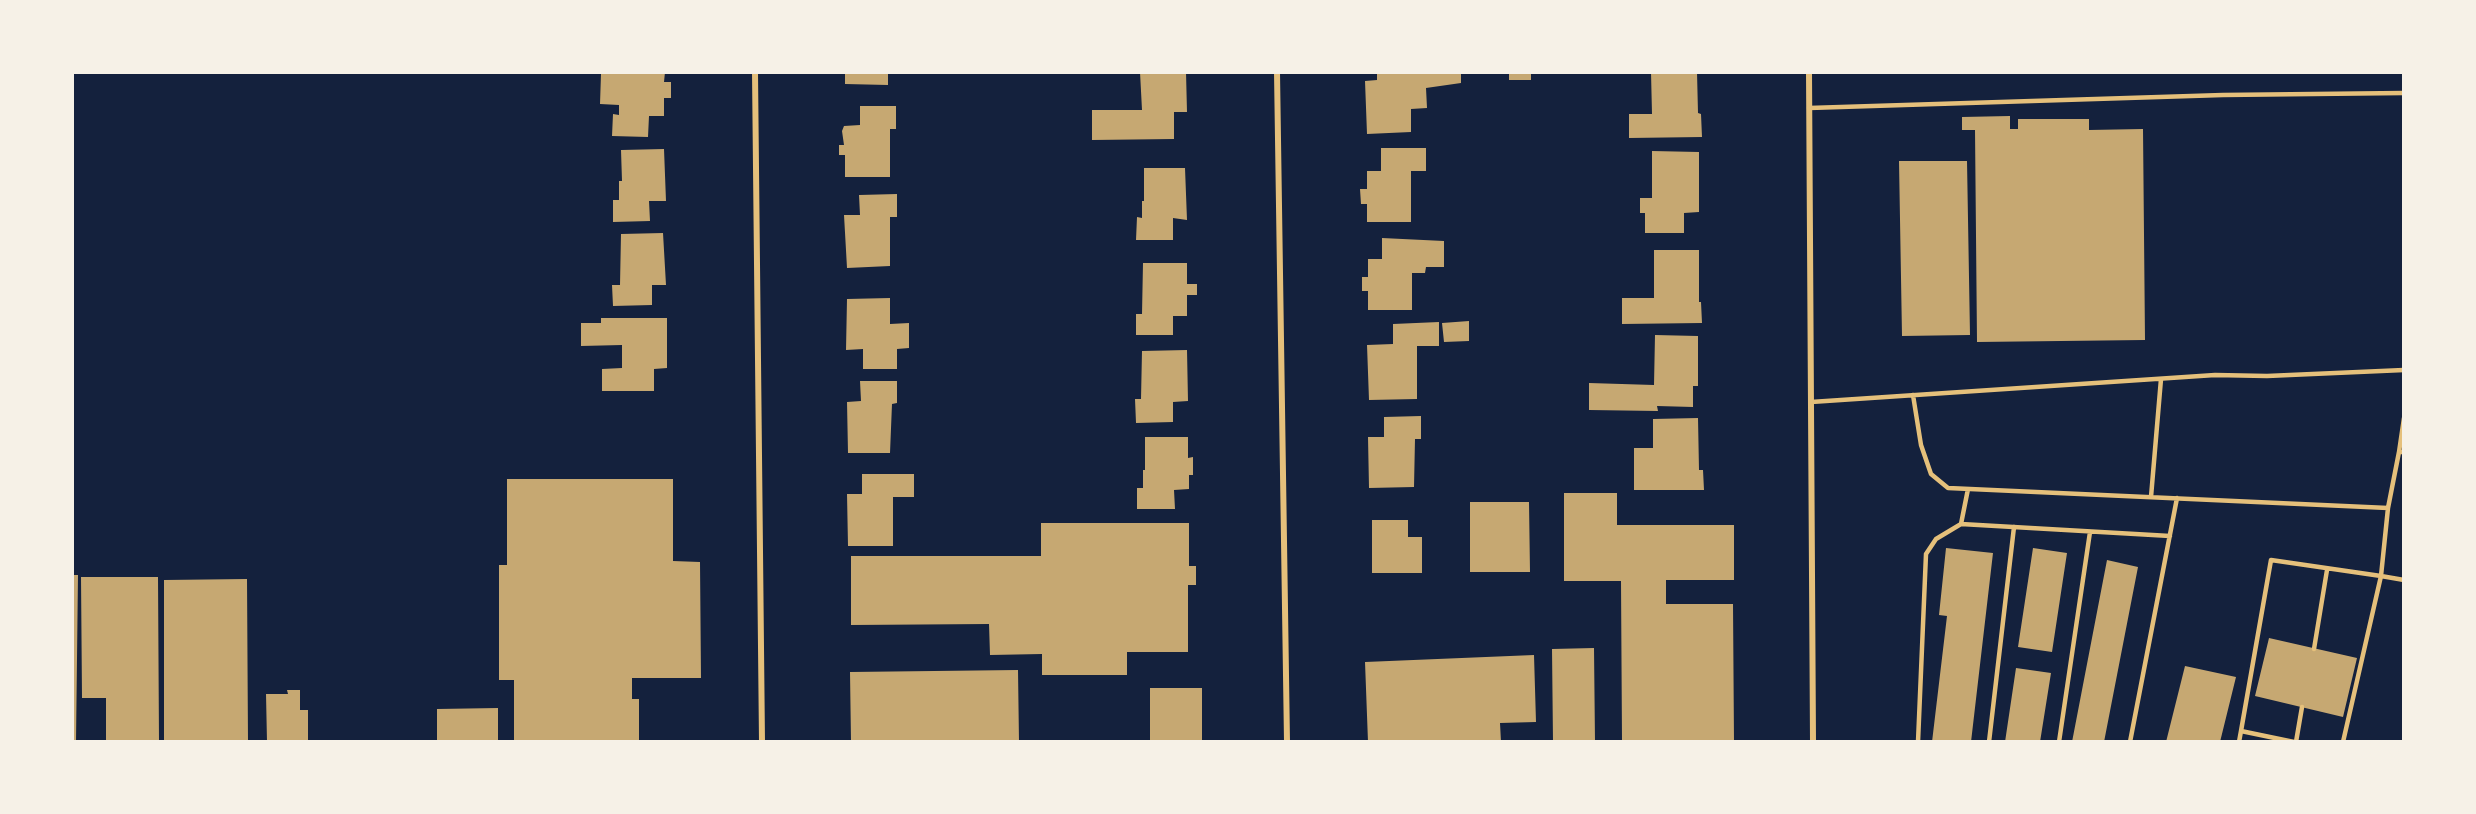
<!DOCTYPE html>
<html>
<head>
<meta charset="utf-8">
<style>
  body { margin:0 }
  #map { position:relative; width:2476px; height:814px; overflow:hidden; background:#14213d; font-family:"Archivo Narrow",sans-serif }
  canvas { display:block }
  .frame { position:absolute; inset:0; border:74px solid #f6f1e7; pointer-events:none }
</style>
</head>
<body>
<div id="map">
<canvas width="2476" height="814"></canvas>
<div class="frame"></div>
</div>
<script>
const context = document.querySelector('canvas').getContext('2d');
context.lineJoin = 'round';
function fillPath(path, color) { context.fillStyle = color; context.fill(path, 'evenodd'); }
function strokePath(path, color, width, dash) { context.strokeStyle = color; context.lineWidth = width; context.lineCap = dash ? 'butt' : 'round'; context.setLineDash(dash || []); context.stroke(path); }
const building = new Path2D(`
  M620,72H665L664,82H671V98H664V116H649L648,137L612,136L613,114L619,115V105L600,104L601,74H620Z
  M845,72H888V85L845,84Z
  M1140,72H1186L1187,112H1174V139L1092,140V110H1142Z
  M1377,72H1461V83L1426,88L1427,108L1411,109V132L1367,134L1365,81L1377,80Z
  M1509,72H1531V80H1509Z
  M1651,72H1697L1698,113L1701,114L1702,137L1629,138V114H1652Z
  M860,106H896V129H890V177H845V155H839V145H844L842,131L844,126L860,125Z
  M2010,116V129H2018V119H2089V130L2143,129L2145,340L1977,342L1975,130H1962V117Z
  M1381,148H1426V171H1411V222H1367V204H1361L1360,189H1367V171H1381Z
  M664,149L666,201H649L650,221L613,222V200H619V181H622L621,150Z
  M1652,151L1699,152V212L1684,213V233H1645V213H1640V198H1652Z
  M1899,161H1967L1970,335L1902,336Z
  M1144,168H1185L1187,220L1173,218V240H1136L1137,217L1142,218V201H1144Z
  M897,194V217H890V266L847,268L844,215H860L859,195Z
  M663,233L666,285H652V305L613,306L612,285H620L621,234Z
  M1382,238L1444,241V267H1426L1425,273H1412V310H1368V291H1362V277H1368V259H1382Z
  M1654,250H1699V302H1701L1702,323L1622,324V298H1654Z
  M1143,263H1187V284H1197V295H1187V316H1173V335H1136V314H1142Z
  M890,298V324L909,323V348L897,349V369H863V349L846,350L847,299Z
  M601,318H667V368L654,369V391H602V369L622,368V345L581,346V323H601Z
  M1469,321V341L1444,342L1442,323Z
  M1439,322V346H1417V399L1369,400L1367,345L1393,344V324Z
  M1655,335L1698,336V386H1693V407L1657,406L1658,411L1589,410V383L1654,385Z
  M1187,350L1188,401L1173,402V422L1136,423L1135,399H1141L1142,351Z
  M860,381H897V403L892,404L890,453H848L847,402L861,401Z
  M1421,416V439H1415L1414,487L1369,488L1368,437H1384V417Z
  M1698,418L1699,470H1703L1704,490H1634V448H1653V419Z
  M1145,437H1188V458L1193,457V475H1189V489L1174,490L1175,509H1137V488H1143V470H1145Z
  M862,474H914V497H893V546H848L847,494H862Z
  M507,479H673V561L700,562L701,678H632V699H639V742H514V680H499V565H507Z
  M1564,493H1617V525H1734V580H1666V604H1733L1734,742H1622L1621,581H1564Z
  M1470,502H1529L1530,572H1470Z
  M1372,520H1408V537H1422V573H1372Z
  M1041,523H1189V566H1196V585H1188V652H1127V675H1042V654L990,655L989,624L851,625V556H1041Z
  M1946,548L1993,553L1971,742H1932L1947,616L1939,615Z
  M2033,548L2067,553L2052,652L2018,647Z
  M2107,560L2138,567L2104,742H2072Z
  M72,575H78L76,742H72Z
  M81,577H158L159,742H106V698H82Z
  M247,579L248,742H164V580Z
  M2269,638L2357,658L2343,717L2255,696Z
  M1594,648L1595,742H1553L1552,649Z
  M1534,655L1536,722L1500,723L1501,742H1368L1365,662Z
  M2185,666L2236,677L2220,742H2166Z
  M2016,668L2051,673L2040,742H2005Z
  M1018,670L1019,742H851L850,672Z
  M1150,688H1202V742H1150Z
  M287,690H300V710H308V742H267L266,694H288Z
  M498,708V742H437V709Z`);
const service = new Path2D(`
  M1809,108L2223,95L2404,93
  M1913,395L1921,445L1931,474L1948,488L2388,508
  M1811,402L2215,375L2267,376L2404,370
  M2404,418L2399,452H2404
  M2399,452L2388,508L2381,576L2404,580
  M2151,497L2161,379
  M1961,524L2170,536
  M2314,649L2327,570
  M2241,731L2271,560L2381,576L2343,742
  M1918,742L1926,554L1936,539L1961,524L1968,489
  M1989,742L2014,527
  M2059,742L2090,532
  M2130,742L2177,498
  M2239,742L2241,731L2294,742
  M2296,742L2302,707`);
const minor = new Path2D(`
  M755,72L762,742
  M1277,72L1287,742
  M1809,72L1813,742`);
fillPath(building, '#c6a872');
strokePath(service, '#e5c07b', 4.5);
strokePath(minor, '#e5c07b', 6);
</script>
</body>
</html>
